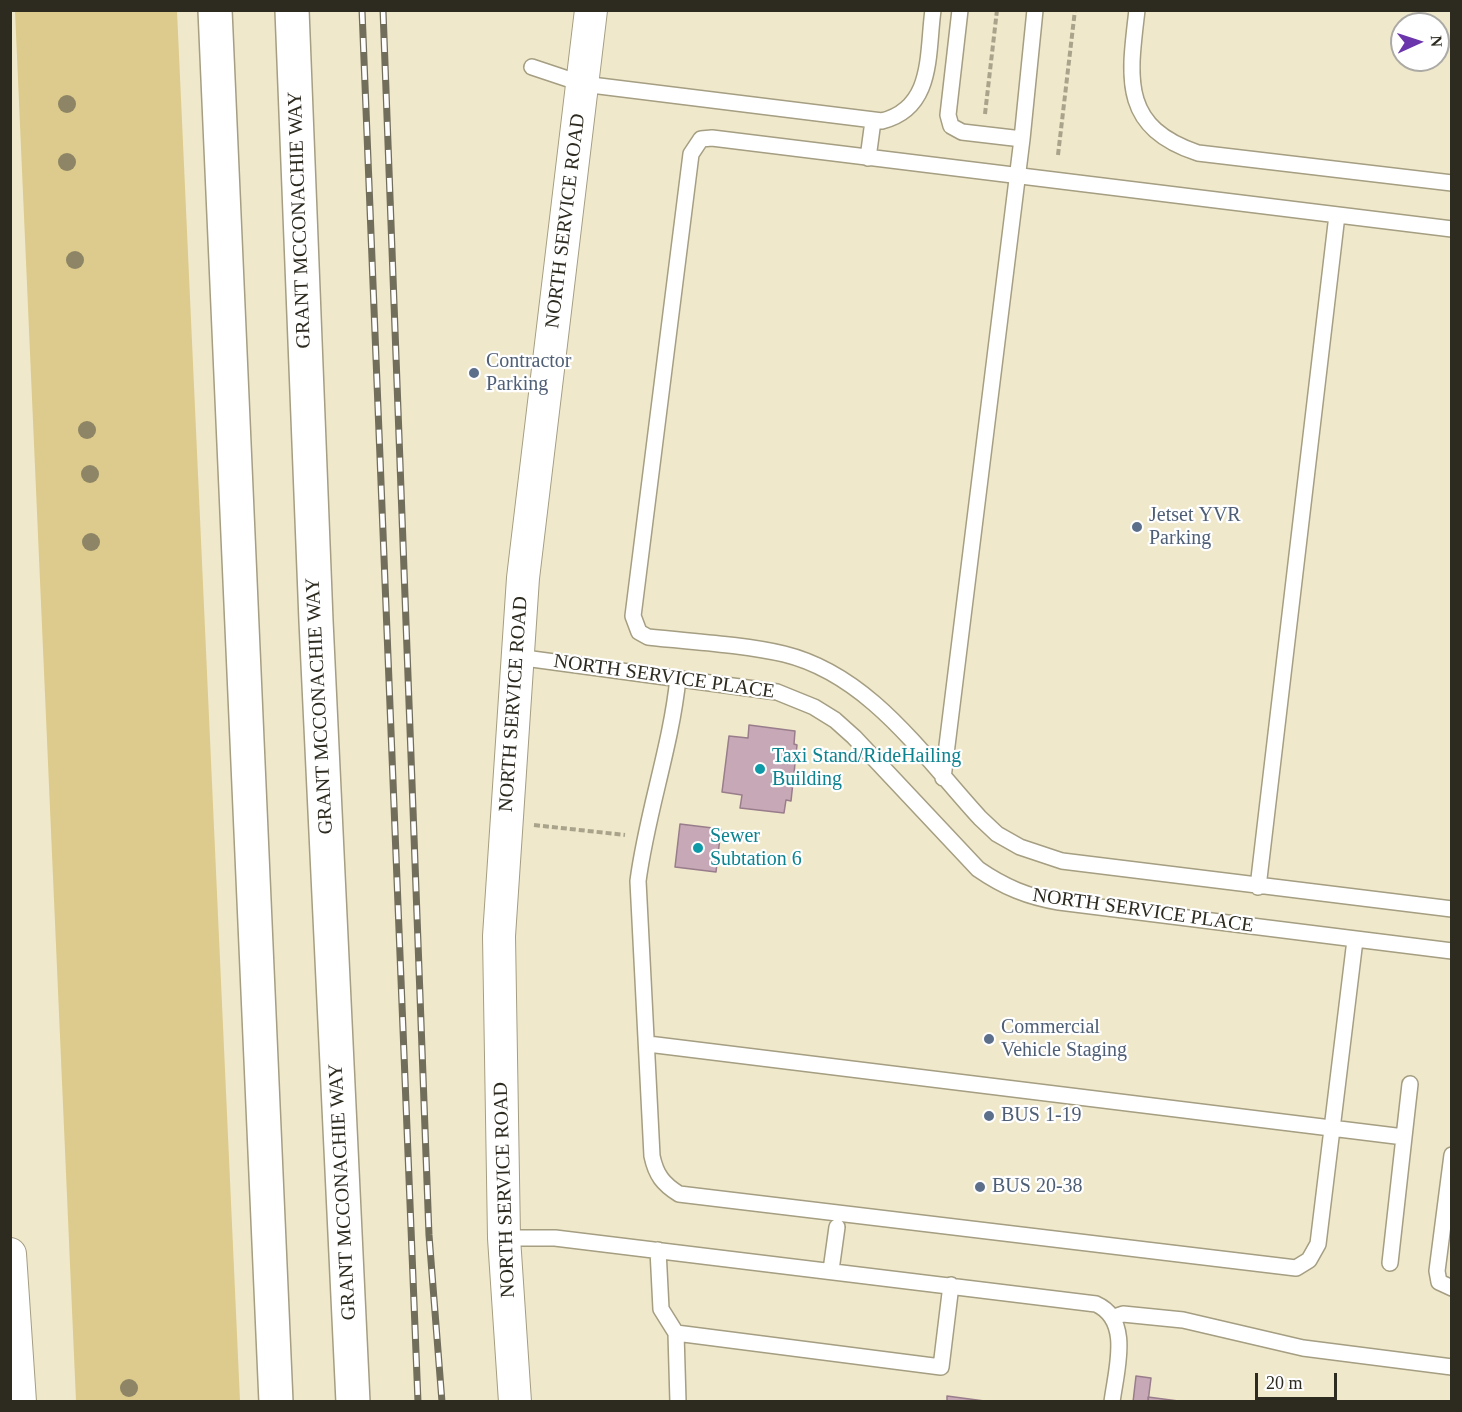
<!DOCTYPE html>
<html>
<head>
<meta charset="utf-8">
<style>
  body { margin:0 }
  #map { position:relative; width:1462px; height:1412px; overflow:hidden; background:#f0e8cb; font-family:"Times New Roman",serif }
  canvas { display:block }
  .frame { position:absolute; inset:0; border:12px solid #2d2a1f; pointer-events:none }
  .north { position:absolute; left:1390px; top:12px; width:60px; height:60px; box-sizing:border-box; background:#fff; border:2px solid #abaaa5; border-radius:50%; rotate:87deg; font-size:16px; font-weight:700; line-height:24px; text-align:center; color:#2d2a1f }
  .north::after { content:''; display:block; margin:auto; width:21px; height:27px; background:#6b35ac; clip-path:polygon(50% 0,100% 100%,50% 72%,0 100%) }
  .scale { position:absolute; left:1255px; top:1373px; width:82px; height:27px; box-sizing:border-box; border:3px solid #2d2a1f; border-top:0; padding-left:8px; font-size:18px; line-height:21px; white-space:nowrap; color:#2d2a1f; -webkit-text-stroke:4px #fff; paint-order:stroke }
</style>
</head>
<body>
<div id="map">
<canvas width="1462" height="1412"></canvas>
<div class="frame"></div>
<div class="north">N</div>
<div class="scale">20 m</div>
</div>
<script>
const context = document.querySelector('canvas').getContext('2d');
context.lineJoin = 'round';
function fillPath(path, color) { context.fillStyle = color; context.fill(path, 'evenodd'); }
function strokePath(path, color, width, dash) { context.strokeStyle = color; context.lineWidth = width; context.lineCap = dash ? 'butt' : 'round'; context.setLineDash(dash || []); context.stroke(path); }
function write(font, color, halo, rows, align = 'center') {
  context.font = font + ' "Times New Roman",serif'; context.lineWidth = 4.5; context.setLineDash([]); context.textBaseline = 'middle'; context.strokeStyle = halo; context.fillStyle = color; for (const [text, x, y, turn = 0] of rows) {
    context.save(); context.translate(x, y); context.rotate((+turn || 0) * Math.PI / 180); context.textAlign = isNaN(turn) ? turn : align; if (halo) context.strokeText(text, 0, 0); context.fillText(text, 0, 0); context.restore();
  }
}
const green = new Path2D(`
  M15,11H177L240,1401H76Z`);
const building = new Path2D(`
  M749,725L795,731L794,744L797,745L791,801L786,800L784,813L740,808L742,795L722,792L729,736L748,738Z
  M680,824L721,829L716,872L675,867Z
  M1136,1376L1151,1378L1148,1402H1133Z
  M947,1396L992,1402H947Z
  M1148,1397L1186,1402H1148Z`);
const path = new Path2D(`
  M985,114L997,10
  M1058,155L1075,10
  M534,825L625,835`);
const service = new Path2D(`
  M960,10L948,115L951,126L962,132L1022,139L1035,10
  M1137,10C1129,78 1120,127 1198,153L1452,183
  M532,67L583,84L882,121C934,108 927,54 933,10
  M868,158L873,121
  M1452,229L712,138L701,139L691,154L633,616L639,632L648,637C693,642 740,644 784,654C870,675 923,756 980,818L997,834L1020,847L1062,861L1452,909
  M517,657L777,692L814,707L835,720L854,737L978,869C1004,887 1028,897 1059,902L1452,951
  M678,678C671,747 647,812 638,881L652,1156C656,1175 663,1184 679,1194L1296,1268L1309,1260L1318,1244L1355,940
  M943,778L1022,139
  M1258,887L1337,215
  M648,1044L1404,1137L1390,1263
  M1404,1137L1410,1084
  M1452,1155L1437,1271L1439,1282L1452,1288
  M504,1238H555L1096,1304C1132,1320 1116,1370 1112,1402
  M658,1250L661,1309L676,1333L678,1402
  M831,1270L837,1227
  M1114,1317L1123,1314L1183,1320L1303,1348L1452,1367
  M676,1333L941,1367L951,1285`);
const minor = new Path2D(`
  M10,1254L20,1402
  M515,1402L504,1238L499,936L523,578L591,10`);
const primary = new Path2D(`
  M215,10L276,1402
  M292,10L316,621L353,1402`);
const rail = new Path2D(`
  M362,10L418,1402
  M383,10L429,1235L442,1402`);
const trees = [
  [67,104],
  [67,162],
  [75,260],
  [87,430],
  [90,474],
  [91,542],
  [129,1388]
];
const markers = [
  [474,373,6,"#5c6f8a"],
  [1137,527,6,"#5c6f8a"],
  [760,769,6,"#0f9aa8"],
  [698,848,6,"#0f9aa8"],
  [989,1039,6,"#5c6f8a"],
  [989,1116,6,"#5c6f8a"],
  [980,1187,6,"#5c6f8a"]
];
const streetNames = [
  ["GRANT MCCONACHIE WAY",300,220,-92],
  ["NORTH SERVICE ROAD",566,221,-83],
  ["NORTH SERVICE PLACE",664,677,8],
  ["NORTH SERVICE ROAD",514,704,-86],
  ["GRANT MCCONACHIE WAY",320,706,-93],
  ["NORTH SERVICE PLACE",1143,911,8],
  ["NORTH SERVICE ROAD",505,1190,-92],
  ["GRANT MCCONACHIE WAY",343,1192,-93]
];
const serviceNames = [
  ["Contractor",486,362],
  ["Parking",486,385],
  ["Jetset YVR",1149,516],
  ["Parking",1149,539],
  ["Commercial",1001,1028],
  ["Vehicle Staging",1001,1051],
  ["BUS 1-19",1001,1116],
  ["BUS 20-38",992,1187]
];
const cultureNames = [
  ["Taxi Stand/RideHailing",772,757],
  ["Building",772,780],
  ["Sewer",710,837],
  ["Subtation 6",710,860]
];
fillPath(green, '#dccb8c');
fillPath(building, '#c6a8b7');
strokePath(building, '#997d8b', 1.5);
strokePath(service, '#a59e82', 18);
strokePath(minor, '#a59e82', 34);
strokePath(primary, '#a59e82', 36);
strokePath(path, '#a9a38c', 4, [6, 3]);
strokePath(service, '#fff', 15);
strokePath(minor, '#fff', 32);
strokePath(primary, '#fff', 33);
strokePath(rail, '#726e5c', 7);
strokePath(rail, '#fff', 4.5, [14]);
context.fillStyle = '#8d8565';
for (const [x, y] of trees) { context.beginPath(); context.arc(x, y, 9, 0, 2 * Math.PI); context.fill(); }
for (const [x, y, r, color] of markers) { const dot = new Path2D(); dot.arc(x, y, r, 0, 2 * Math.PI); context.fillStyle = color; context.fill(dot); strokePath(dot, '#fff', 2); }
write('20px', '#2d2a1f', '#fff', streetNames);
write('20px', '#4e5e75', '#fff', serviceNames, 'left');
write('20px', '#0d838f', '#fff', cultureNames, 'left');
</script>
</body>
</html>
